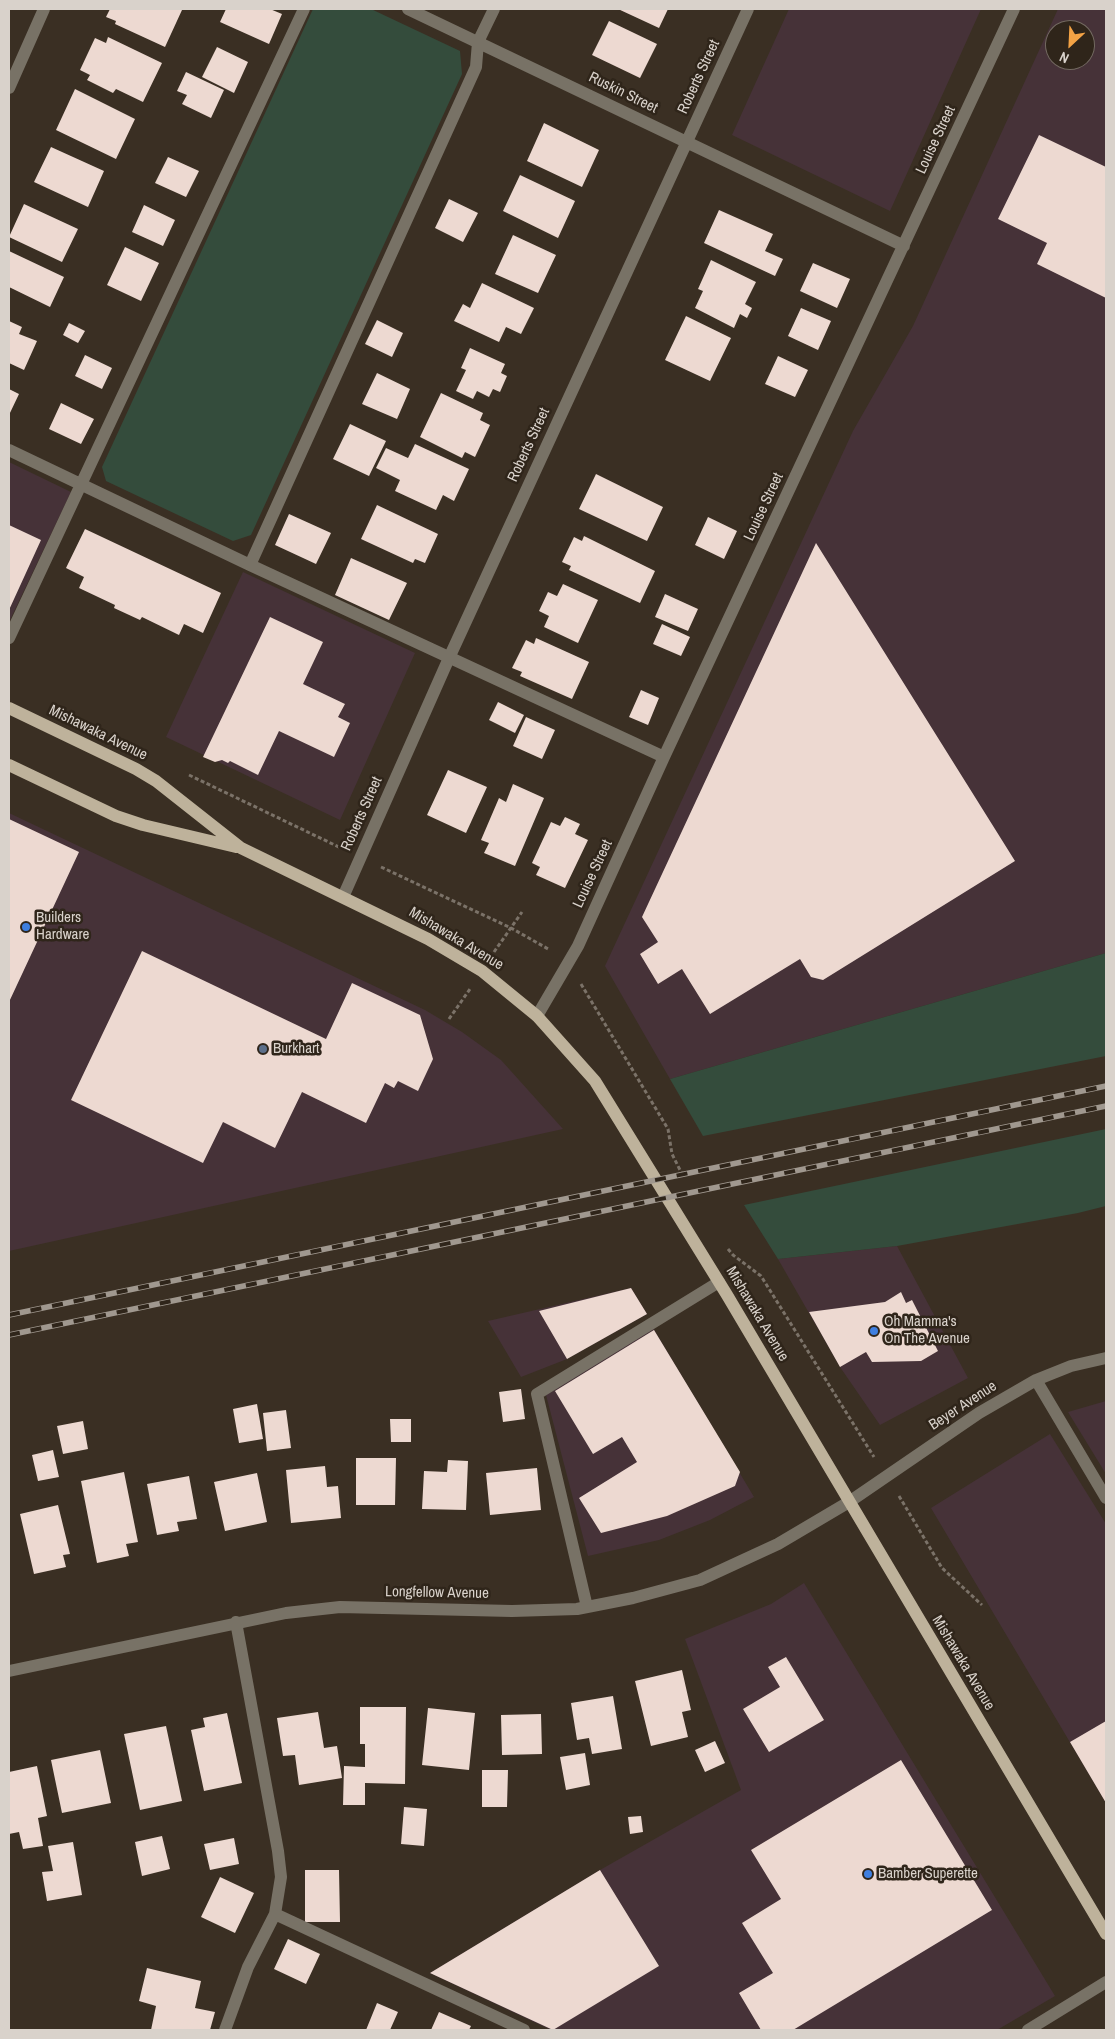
<!DOCTYPE html>
<html>
<head>
<meta charset="utf-8">
<style>
  body { margin:0 }
  #map { position:relative; width:1115px; height:2039px; overflow:hidden; background:#3a2f23; font-family:"Archivo Narrow",sans-serif }
  canvas { display:block }
  .frame { position:absolute; inset:0; border:10px solid #d9d2cb; pointer-events:none }
  .north { position:absolute; left:1045px; top:20px; width:50px; height:50px; box-sizing:border-box; background:#2f251a; border:1px solid #736a61; border-radius:50%; rotate:205deg; font-size:14px; font-weight:700; line-height:20px; text-align:center; color:#d9d2cb }
  .north::after { content:''; display:block; margin:auto; width:18px; height:22px; background:#f4a345; clip-path:polygon(50% 0,100% 100%,50% 72%,0 100%) }
</style>
</head>
<body>
<div id="map">
<canvas width="1115" height="2039"></canvas>
<div class="frame"></div>
<div class="north">N</div>
</div>
<script>
const context = document.querySelector('canvas').getContext('2d');
context.lineJoin = 'round';
function fillPath(path, color) { context.fillStyle = color; context.fill(path, 'evenodd'); }
function strokePath(path, color, width, dash) { context.strokeStyle = color; context.lineWidth = width; context.lineCap = dash ? 'butt' : 'round'; context.setLineDash(dash || []); context.stroke(path); }
function write(font, color, halo, rows, align = 'center') {
  context.font = font + ' "Archivo Narrow",sans-serif'; context.lineWidth = 5; context.setLineDash([]); context.textBaseline = 'middle'; context.strokeStyle = halo; context.fillStyle = color; for (const [text, x, y, turn = 0] of rows) {
    context.save(); context.translate(x, y); context.rotate((+turn || 0) * Math.PI / 180); context.textAlign = isNaN(turn) ? turn : align; if (halo) context.strokeText(text, 0, 0); context.fillText(text, 0, 0); context.restore();
  }
}
const commercial = new Path2D(`
  M789,9H981L890,211L732,135Z
  M1058,9H1106V953L670,1079L605,966L853,431L913,326ZM1055,30H1085V60H1055Z
  M9,462L71,492L9,622Z
  M243,572L415,653L340,820L166,737Z
  M9,813L425,1010L462,1032L501,1060L563,1129L9,1251Z
  M897,1246L968,1378L880,1425L840,1367L778,1259Z
  M631,1288L647,1314L567,1359L521,1377L488,1321Z
  M652,1326L754,1497L710,1520L659,1540L588,1556L546,1395Z
  M1106,1401V1474L1068,1412Z
  M1050,1434L1106,1524V1803L931,1508Z
  M804,1583L1055,1996L997,2030H551L430,1973L600,1870L741,1790L685,1639L771,1604Z`);
const green = new Path2D(`
  M313,9H371L460,51L462,74L251,535L233,541L106,481L102,467Z
  M1106,953V1056L703,1136L670,1079Z
  M1106,1129V1206L1078,1213L897,1246L778,1259L744,1205Z`);
const building = new Path2D(`
  M110,9H179L182,10L165,47L115,24L116,21L106,17Z
  M226,9H270L282,14L269,44L220,22Z
  M618,9H668L659,28Z
  M609,21L657,44L640,78L592,55Z
  M108,37L162,63L143,102L116,89L113,93L87,80L90,75L80,70L95,38L106,43Z
  M217,47L248,62L234,93L202,77Z
  M186,72L224,90L211,118L182,104L187,95L177,91Z
  M75,89L135,119L116,159L56,130Z
  M544,123L599,150L582,187L527,161Z
  M1039,135L1106,167V298L1037,264L1047,243L998,219Z
  M51,147L104,171L88,207L34,182Z
  M168,157L199,171L186,197L155,183Z
  M520,175L575,201L558,238L503,211Z
  M449,199L478,213L463,242L435,228Z
  M24,204L78,229L62,262L9,237Z
  M144,205L175,220L163,246L132,232Z
  M719,210L773,234L765,251L783,259L775,276L704,243Z
  M513,235L556,255L538,293L495,274Z
  M125,247L159,263L141,301L107,285Z
  M9,251L64,277L50,307L9,287Z
  M711,260L756,282L745,304L752,308L747,318L740,314L734,328L695,308L703,291L698,289Z
  M813,263L850,279L837,308L800,291Z
  M482,283L534,308L521,334L506,327L499,342L454,321L463,304L470,308Z
  M801,308L831,321L818,350L788,336Z
  M686,316L731,338L710,381L665,360Z
  M377,320L403,333L392,357L365,344Z
  M9,321L22,327L19,334L37,341L24,370L9,363Z
  M69,323L85,331L78,343L63,335Z
  M470,348L505,364L501,373L507,376L500,392L493,389L489,397L477,391L473,399L456,391L466,370L461,368Z
  M85,355L112,368L102,389L75,376Z
  M778,356L808,370L795,397L765,384Z
  M377,373L410,389L397,419L362,404Z
  M9,389L19,394L9,415Z
  M441,393L483,413L480,420L490,425L475,457L465,452L462,458L420,437Z
  M61,403L94,419L81,444L49,429Z
  M350,424L386,441L369,476L333,459Z
  M415,444L469,469L454,501L443,495L436,510L395,491L400,480L376,468L386,448L408,458Z
  M596,474L663,507L647,541L579,509Z
  M377,505L438,534L425,563L415,559L413,563L361,539Z
  M289,514L331,533L316,564L275,545Z
  M708,517L737,531L724,559L695,545Z
  M9,525L41,540L9,610Z
  M85,529L221,593L203,633L184,624L179,635L142,617L140,620L114,608L115,605L79,588L84,577L66,568Z
  M584,536L655,571L640,603L569,570L571,566L562,562L574,537L582,541Z
  M816,543L1015,861L823,980L811,977L800,959L710,1014L682,969L658,984L640,954L658,942L642,917Z
  M351,558L407,583L389,620L335,595Z
  M563,584L598,600L578,643L544,627L549,616L539,611L548,592L557,596Z
  M665,594L698,609L688,631L655,617Z
  M270,617L323,642L303,684L345,704L338,717L350,723L334,757L279,731L258,775L230,761L228,763L222,760L215,762L203,757Z
  M662,624L690,637L681,656L653,644Z
  M536,638L589,662L572,699L520,676L522,672L512,668L526,640L534,644Z
  M641,690L659,698L648,725L629,717Z
  M498,702L524,715L515,733L489,720Z
  M526,717L555,730L542,759L513,746Z
  M448,770L487,787L466,833L427,815Z
  M513,784L544,798L515,866L484,853L489,843L481,840L499,798L506,802Z
  M565,817L580,824L575,834L588,840L565,888L536,875L540,867L532,863L551,822L560,826Z
  M9,819L79,852L9,1002Z
  M142,951L326,1039L352,983L420,1015L433,1059L418,1091L398,1081L394,1088L385,1083L366,1123L302,1092L275,1148L223,1122L203,1163L71,1100Z
  M631,1288L647,1314L567,1359L539,1311Z
  M901,1292L906,1303L912,1300L938,1351L921,1361L872,1362L866,1352L840,1367L809,1312L885,1302Z
  M654,1330L740,1472L735,1486L667,1516L601,1533L579,1498L637,1462L622,1437L593,1454L555,1391Z
  M521,1389L525,1419L503,1422L499,1392Z
  M257,1404L263,1439L239,1443L233,1409Z
  M286,1410L291,1448L267,1451L263,1413Z
  M390,1419H411V1442H391Z
  M83,1421L88,1449L63,1454L57,1426Z
  M53,1450L59,1477L38,1481L32,1455Z
  M356,1458H396L395,1505H356Z
  M448,1460L468,1461L466,1510L422,1509L424,1471L447,1472Z
  M325,1466L327,1487L338,1486L341,1518L291,1523L286,1470Z
  M537,1468L541,1510L490,1515L486,1473Z
  M124,1472L138,1542L126,1544L129,1556L97,1563L81,1481Z
  M257,1473L267,1522L225,1531L214,1482Z
  M189,1476L197,1519L177,1522L179,1531L157,1535L147,1484Z
  M58,1505L70,1554L63,1555L66,1567L34,1574L20,1514Z
  M786,1657L824,1720L769,1752L743,1709L780,1687L768,1667Z
  M682,1670L691,1710L682,1712L688,1737L651,1746L635,1681Z
  M613,1696L622,1749L592,1754L589,1738L577,1740L571,1703Z
  M360,1707H406L405,1784L365,1783V1805H343L344,1766L365,1767V1744H360Z
  M428,1708L475,1713L469,1770L422,1765Z
  M318,1712L324,1748L337,1746L342,1778L299,1785L295,1755L283,1756L277,1718Z
  M227,1713L242,1783L204,1791L191,1730L205,1727L203,1718Z
  M541,1714L542,1754L502,1755L501,1715Z
  M1106,1721V1803L1070,1742Z
  M166,1726L182,1801L140,1810L124,1734Z
  M715,1741L725,1763L705,1772L695,1750Z
  M100,1750L111,1803L62,1813L51,1760Z
  M585,1753L590,1785L566,1790L560,1757Z
  M901,1760L992,1910L793,2030H761L739,1993L773,1973L742,1923L781,1899L751,1850Z
  M37,1766L47,1816L38,1818L43,1846L23,1849L19,1832L9,1834V1772Z
  M482,1770H508L507,1807H482Z
  M404,1807L427,1809L424,1846L401,1844Z
  M641,1816L643,1832L630,1834L628,1817Z
  M162,1836L170,1869L142,1876L135,1842Z
  M234,1838L239,1864L210,1870L204,1844Z
  M73,1842L82,1895L47,1901L42,1872L53,1871L48,1846Z
  M305,1870H339L340,1922H305Z
  M600,1870L659,1966L553,2030L430,1973Z
  M220,1877L254,1893L235,1933L201,1917Z
  M288,1939L320,1954L306,1984L274,1969Z
  M147,1968L201,1981L195,2008L215,2012L210,2030H151L156,2006L139,2001Z
  M377,2003L398,2012L390,2030H366Z
  M439,2012L471,2026L469,2030H431Z`);
const path = new Path2D(`
  M189,775L341,848
  M381,867L511,928L550,950
  M494,952L522,912
  M581,984L668,1129L672,1154L682,1174
  M449,1019L470,989
  M728,1249L733,1255L761,1276L874,1457
  M899,1496L942,1568L982,1605`);
const minor = new Path2D(`
  M408,9L904,246
  M9,88L44,9
  M9,450L250,565L664,757
  M250,565L476,67L478,42L494,9
  M9,638L304,9
  M343,897L449,658L748,9
  M537,1016L578,946L664,757L1014,9
  M1036,1380L1106,1498
  M587,1607L537,1394L719,1282
  M9,1671L286,1613L340,1607L512,1611L577,1609L633,1598L700,1580L778,1544L849,1502L979,1413L1036,1380L1071,1366L1106,1358
  M275,1914L524,2030
  M225,2030L248,1967L275,1914L281,1877L278,1851L236,1622
  M1028,2030L1106,1982`);
const major = new Path2D(`
  M9,708L136,769L156,781L241,848L428,939L482,971L537,1016L595,1081L727,1295L1106,1934
  M9,765L116,816L143,825L236,847`);
const rail = new Path2D(`
  M9,1315L1106,1086
  M9,1335L1106,1106`);
const markers = [
  [26,927,5,"#3f7fe0"],
  [263,1049,5,"#5c6f8a"],
  [874,1331,5,"#3f7fe0"],
  [868,1874,5,"#3f7fe0"]
];
const streetNames = [
  ["Roberts Street",699,77,-65],
  ["Ruskin Street",623,93,26],
  ["Louise Street",936,140,-65],
  ["Roberts Street",529,445,-65],
  ["Louise Street",764,507,-65],
  ["Mishawaka Avenue",98,733,26],
  ["Roberts Street",362,814,-66],
  ["Louise Street",593,874,-65],
  ["Mishawaka Avenue",456,939,31],
  ["Mishawaka Avenue",757,1314,59],
  ["Beyer Avenue",963,1406,-33],
  ["Longfellow Avenue",437,1593,1],
  ["Mishawaka Avenue",963,1663,59]
];
const poiNames = [
  ["Builders",36,918],
  ["Hardware",36,935],
  ["Burkhart",273,1049],
  ["Oh Mamma's",884,1322],
  ["On The Avenue",884,1339],
  ["Bamber Superette",878,1874]
];
fillPath(commercial, '#463238');
fillPath(green, '#344c3c');
fillPath(building, '#edd9d1');
strokePath(path, '#7b7268', 3, [4, 2.5]);
strokePath(minor, '#787266', 12);
strokePath(major, '#beb29b', 12);
strokePath(rail, '#a0988f', 5.5);
strokePath(rail, '#2f251a', 4, [11]);
for (const [x, y, r, color] of markers) { const dot = new Path2D(); dot.arc(x, y, r, 0, 2 * Math.PI); context.fillStyle = color; context.fill(dot); strokePath(dot, '#2f251a', 2); }
write('15px', '#d9d2cb', '#2f251a', streetNames);
write('15px', '#d9d2cb', '#2f251a', poiNames, 'left');
</script>
</body>
</html>
